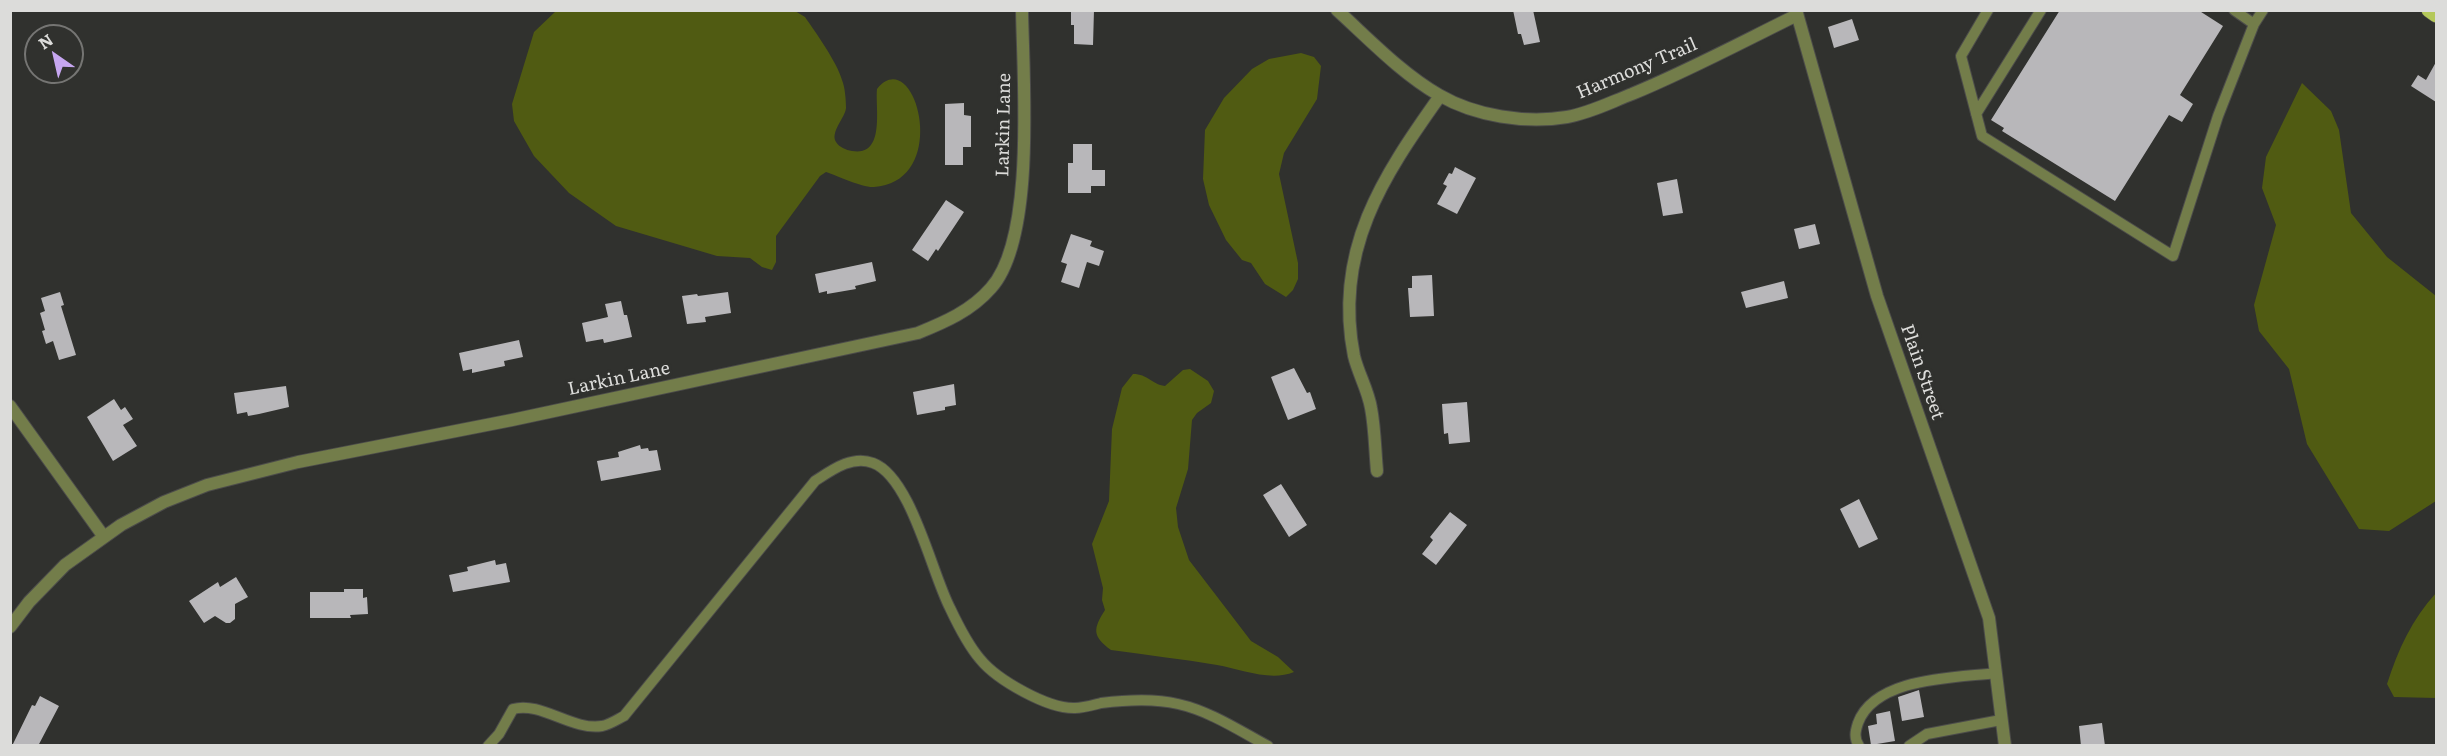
<!DOCTYPE html>
<html>
<head>
<meta charset="utf-8">
<style>
  body { margin:0 }
  #map { position:relative; width:2447px; height:756px; overflow:hidden; background:#30312e; font-family:Literata,serif }
  canvas { display:block }
  .frame { position:absolute; inset:0; border:12px solid #dcdcda; pointer-events:none }
  .north { position:absolute; left:24px; top:24px; width:60px; height:60px; box-sizing:border-box; background:#30312e; border:2px solid #757573; border-radius:50%; rotate:326deg; font-size:16px; font-weight:700; line-height:24px; text-align:center; color:#dcdcda }
  .north::after { content:''; display:block; margin:auto; width:21px; height:27px; background:#c6a6f0; clip-path:polygon(50% 0,100% 100%,50% 72%,0 100%) }
</style>
</head>
<body>
<div id="map">
<canvas width="2447" height="756"></canvas>
<div class="frame"></div>
<div class="north">N</div>
</div>
<script>
const context = document.querySelector('canvas').getContext('2d');
context.lineJoin = 'round';
function fillPath(path, color) { context.fillStyle = color; context.fill(path, 'evenodd'); }
function strokePath(path, color, width, dash) { context.strokeStyle = color; context.lineWidth = width; context.lineCap = dash ? 'butt' : 'round'; context.setLineDash(dash || []); context.stroke(path); }
function write(font, color, halo, rows, align = 'center') {
  context.font = font + ' Literata,serif'; context.lineWidth = 6; context.setLineDash([]); context.textBaseline = 'middle'; context.strokeStyle = halo; context.fillStyle = color; for (const [text, x, y, turn = 0] of rows) {
    context.save(); context.translate(x, y); context.rotate((+turn || 0) * Math.PI / 180); context.textAlign = isNaN(turn) ? turn : align; if (halo) context.strokeText(text, 0, 0); context.fillText(text, 0, 0); context.restore();
  }
}
const green = new Path2D(`
  M556,11H795L805,17C816,33 837,62 842,80C845,87 846,100 846,108C845,118 830,132 836,142C839,147 846,150 852,151C886,157 875,107 877,89C915,42 953,182 874,187C863,188 838,176 826,172L820,176L776,236V262L772,270L762,267L750,258L717,256L616,226L569,193L534,156L514,121L512,104L534,32Z
  M1301,53L1314,57L1321,66L1317,99L1284,153L1279,174L1298,263V279L1293,290L1286,297L1265,284L1251,263L1242,260L1226,240L1209,205L1203,179L1205,130L1224,98L1252,69L1269,59Z
  M2302,83L2331,111L2339,130L2351,213L2387,257L2436,296V501L2389,531L2359,529L2307,444L2289,369L2259,331L2254,305L2276,225L2262,188L2266,157Z
  M1190,369L1208,381L1214,391L1211,403L1197,413L1192,420L1188,469L1176,508L1178,527L1189,560L1251,641L1278,657L1294,672C1270,682 1241,669 1217,665C1182,659 1146,655 1111,650C1092,636 1093,629 1105,610L1102,600L1103,588L1092,544L1109,501L1112,429L1122,388L1133,374C1148,374 1151,384 1165,386L1183,370Z
  M2436,593V698L2394,697L2387,684C2398,650 2412,619 2436,593Z`);
const building = new Path2D(`
  M1071,10H1094L1093,45L1074,44V25H1071Z
  M1513,10H1533L1540,42L1524,45L1521,34H1518Z
  M2060,10H2198L2223,26L2180,95L2193,104L2182,122L2169,115L2115,201L2002,131L2004,128L1991,120Z
  M1852,19L1859,40L1834,48L1828,27Z
  M2436,62V102L2411,86L2418,75L2426,80Z
  M964,103V115L971,116V147H963V165H945V104Z
  M1073,144H1092V170H1105V186H1091V193H1068V163H1073Z
  M1455,167L1476,178L1457,214L1437,204L1447,186L1443,184L1449,173L1452,174Z
  M1677,179L1683,213L1663,216L1657,183Z
  M946,200L964,212L938,251L936,249L928,261L912,250Z
  M1815,224L1820,244L1799,249L1794,229Z
  M1071,234L1092,241L1090,246L1104,251L1099,266L1087,262L1079,288L1061,282L1067,264L1061,262Z
  M872,262L876,281L855,286L856,289L827,294V291L819,293L815,274Z
  M1432,275L1434,316L1410,317L1408,288H1412V276Z
  M1784,281L1788,298L1746,308L1741,292Z
  M60,292L64,305L61,306L76,355L59,360L53,341L46,344L42,331L45,330L40,313L45,311L41,298Z
  M728,292L731,313L705,317L706,322L687,324L682,296L697,294L698,296Z
  M621,301L624,315H627L632,337L604,343L603,339L586,342L582,323L608,317L605,304Z
  M519,340L523,357L504,361L505,366L472,373V369L463,371L459,353Z
  M1294,368L1307,393L1310,392L1316,409L1288,420L1271,377Z
  M954,384L956,405L945,407V410L917,415L913,392Z
  M286,386L289,407L259,414L248,416L247,412L237,414L234,393Z
  M114,399L121,410L125,407L133,419L123,425L137,446L113,461L87,417Z
  M1467,402L1470,442L1449,444L1448,433L1444,434L1442,404Z
  M640,445L641,449L648,448L649,451L657,450L661,470L601,481L597,461L619,457L618,452Z
  M1281,484L1307,525L1289,537L1263,495Z
  M1859,499L1878,539L1859,548L1840,509Z
  M1450,512L1467,525L1436,565L1422,554L1433,540L1430,537Z
  M495,560L496,565L506,563L510,582L453,592L449,575L468,571L467,567Z
  M236,577L248,597L235,604V619L230,623H226L215,616L204,623L189,601L218,582L220,587Z
  M344,589H363V598L367,597L368,614L350,615L351,618H310V592H344Z
  M1919,690L1924,717L1902,721L1898,697Z
  M40,696L59,706L38,746H12L32,705L35,706Z
  M1890,711L1895,741L1871,745L1868,726L1877,724L1876,714Z
  M2102,723L2105,746H2081L2079,726Z`);
const service = new Path2D(`
  M1988,10L1961,56L1982,136L2173,256L2218,116L2254,24
  M2234,10L2254,24L2263,10
  M1976,114L2041,10
  M488,746L499,734L513,709C541,701 572,731 602,726C609,725 618,719 624,716L815,481C832,470 852,455 873,463C911,477 932,574 950,608C958,625 968,645 980,659C997,680 1048,709 1075,708C1083,708 1093,705 1101,703C1126,700 1153,698 1178,704C1210,711 1240,731 1268,746
  M1859,746C1854,738 1855,732 1858,723C1875,677 1955,678 1996,673
  M1909,746L1927,734L2001,720`);
const minor = new Path2D(`
  M1337,10C1369,39 1401,73 1439,95C1475,116 1526,124 1567,117C1590,113 1611,102 1632,94C1688,71 1742,42 1797,15
  M10,406L104,537
  M1377,471C1375,450 1375,429 1371,408C1368,390 1358,373 1354,356C1333,251 1383,176 1440,96
  M10,627L29,602L65,565L121,525L164,502L207,485L298,462L512,420L918,333C945,322 971,311 991,288C1036,238 1023,78 1022,10`);
const tertiary = new Path2D(`
  M1796,10L1877,296L1989,618L2005,746`);
const primary = new Path2D(`
  M2429,10L2436,15`);
const streetNames = [
  ["Harmony Trail",1637,69,-23],
  ["Larkin Lane",1004,125,-89],
  ["Plain Street",1922,372,71],
  ["Larkin Lane",619,379,-12]
];
fillPath(green, '#505b12');
fillPath(building, '#b8b7ba');
strokePath(service, '#4c4c4a', 12);
strokePath(minor, '#4c4c4a', 14);
strokePath(tertiary, '#4c4c4a', 14);
strokePath(primary, '#4c4c4a', 16);
strokePath(service, '#737d4a', 10);
strokePath(minor, '#737d4a', 12);
strokePath(tertiary, '#737d4a', 12);
strokePath(primary, '#b4c85a', 15);
write('18px', '#dcdcda', '#30312e', streetNames);
</script>
</body>
</html>
